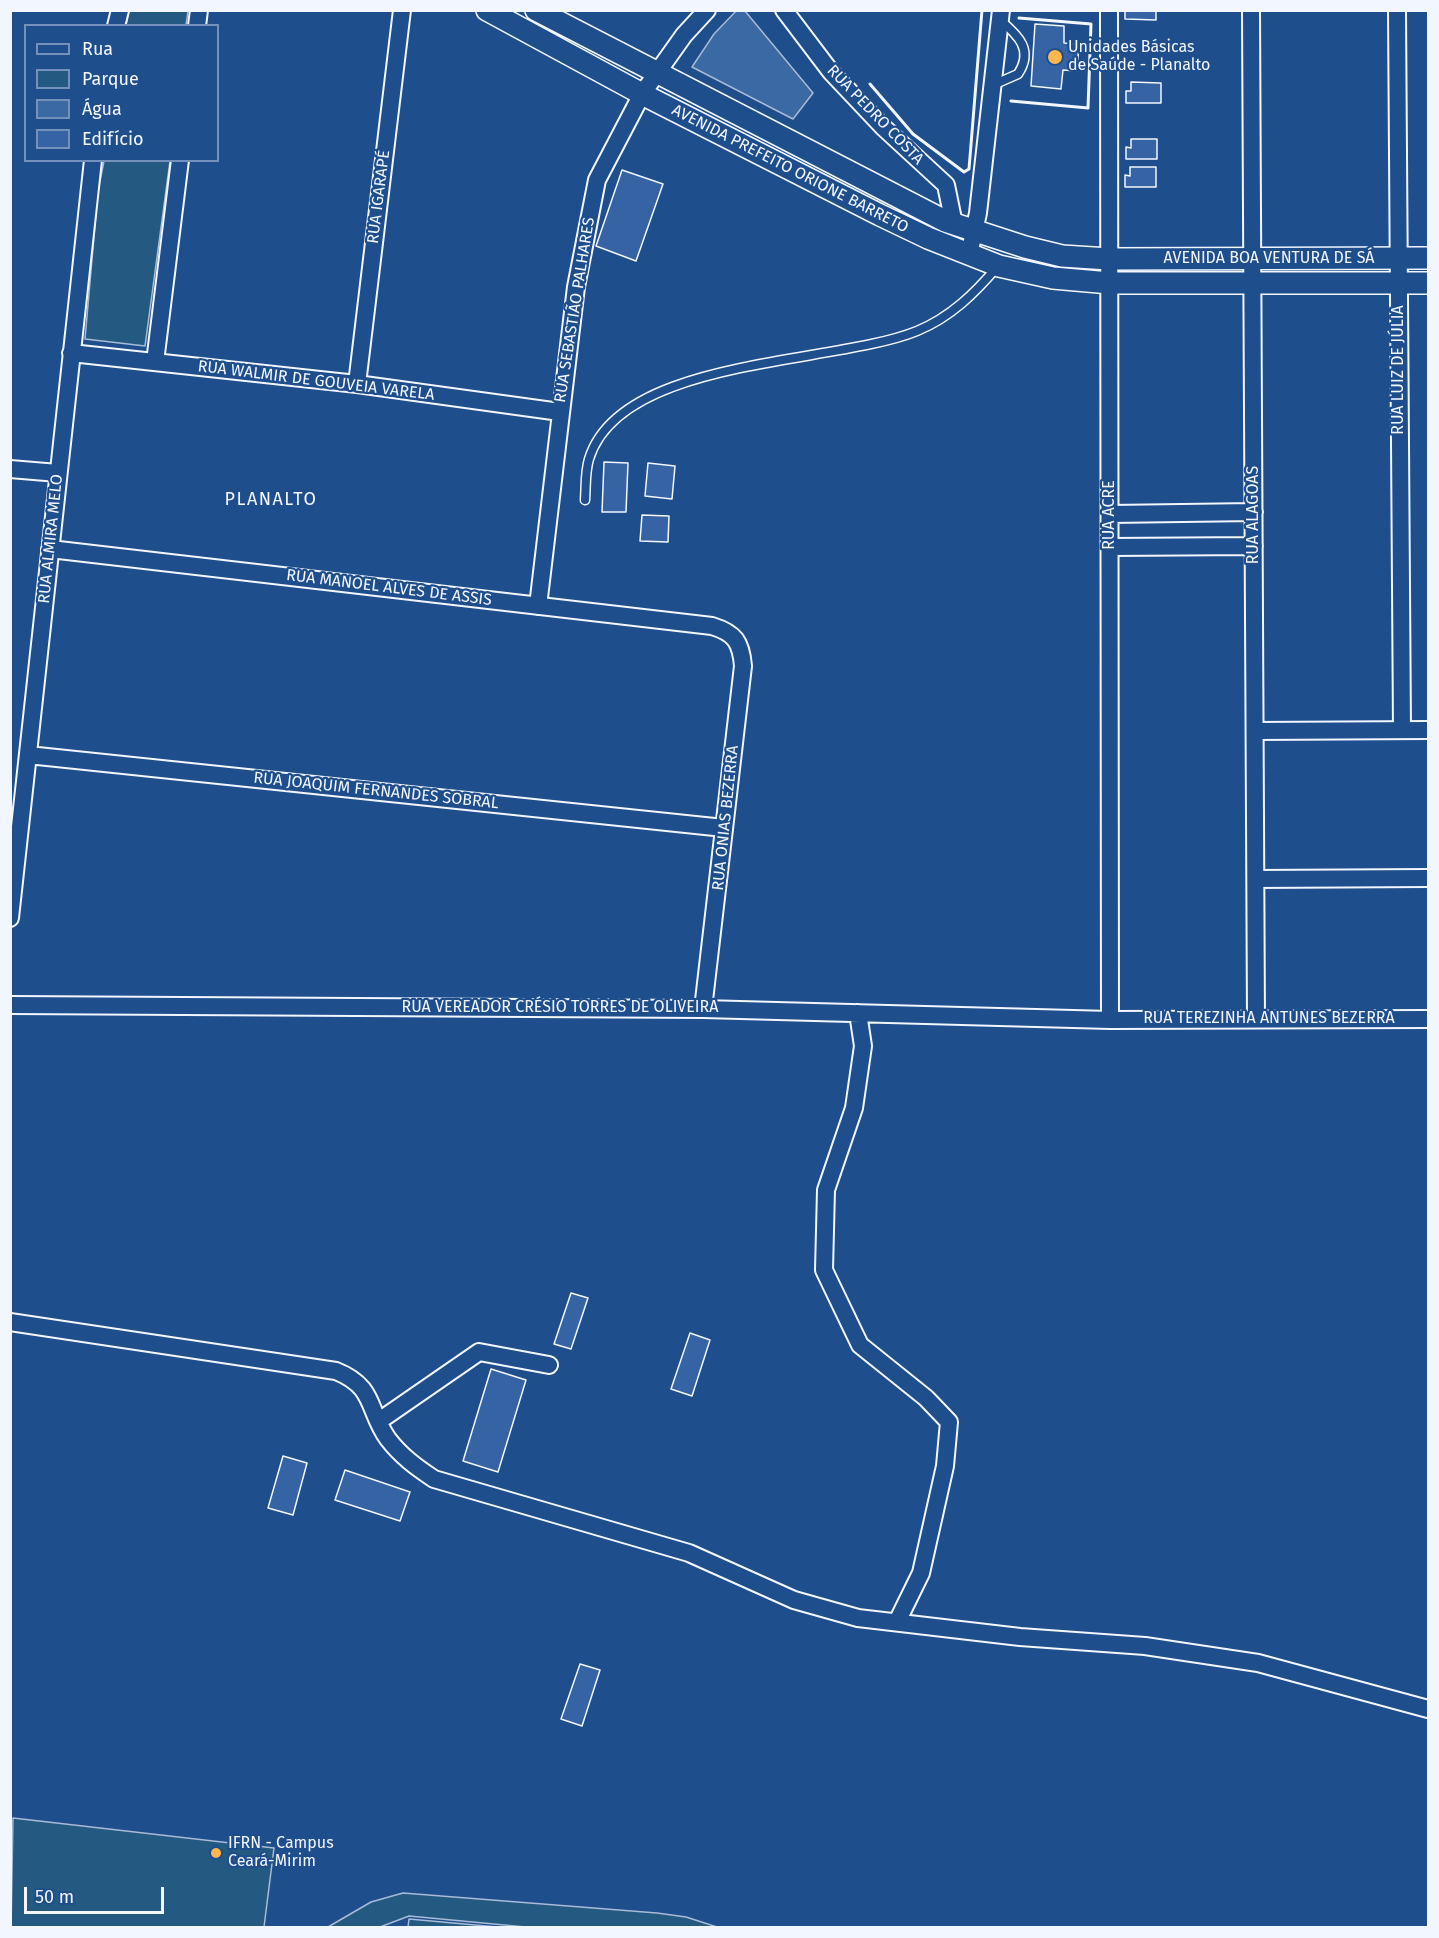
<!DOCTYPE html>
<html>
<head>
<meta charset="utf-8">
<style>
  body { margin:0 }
  #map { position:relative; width:1439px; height:1938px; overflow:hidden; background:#1f4e8c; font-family:"Fira Sans",sans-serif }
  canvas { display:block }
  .frame { position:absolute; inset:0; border:12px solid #f2f6ff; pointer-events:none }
  .legend { position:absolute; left:24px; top:24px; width:195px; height:138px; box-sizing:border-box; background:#1f4e8c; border:2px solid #7391ba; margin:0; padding:8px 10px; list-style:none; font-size:18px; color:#f2f6ff }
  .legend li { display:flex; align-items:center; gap:12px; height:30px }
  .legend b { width:30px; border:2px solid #7391ba }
  .scale { position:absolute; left:24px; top:1887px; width:140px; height:27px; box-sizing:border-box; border:3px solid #f2f6ff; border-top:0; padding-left:8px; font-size:18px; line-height:21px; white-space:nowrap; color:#f2f6ff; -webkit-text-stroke:4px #1f4e8c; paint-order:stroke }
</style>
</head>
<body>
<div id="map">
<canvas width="1439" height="1938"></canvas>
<div class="frame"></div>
<ul class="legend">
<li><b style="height:8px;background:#1f4e8c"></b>Rua</li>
<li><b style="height:16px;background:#245a82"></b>Parque</li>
<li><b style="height:16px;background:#3b69a3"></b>Água</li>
<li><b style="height:16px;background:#3563a3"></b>Edifício</li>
</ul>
<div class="scale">50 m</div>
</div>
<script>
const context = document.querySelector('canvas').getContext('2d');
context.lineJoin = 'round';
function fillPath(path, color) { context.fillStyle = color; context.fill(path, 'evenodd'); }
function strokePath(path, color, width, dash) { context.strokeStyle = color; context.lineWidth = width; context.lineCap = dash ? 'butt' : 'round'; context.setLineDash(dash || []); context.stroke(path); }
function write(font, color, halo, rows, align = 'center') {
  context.font = font + ' "Fira Sans",sans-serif'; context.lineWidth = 4.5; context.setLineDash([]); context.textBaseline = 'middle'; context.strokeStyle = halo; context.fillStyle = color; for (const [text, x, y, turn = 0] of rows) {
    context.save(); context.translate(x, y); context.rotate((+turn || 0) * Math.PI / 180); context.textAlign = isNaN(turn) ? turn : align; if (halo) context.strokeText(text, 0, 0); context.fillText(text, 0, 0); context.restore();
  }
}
const green = new Path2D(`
  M129,11H188L186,25H126Z
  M104,161H170L145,346L85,339L98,191Z
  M13,1818L274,1848L264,1927H11Z
  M403,1893L657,1913L686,1917L717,1927L536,1928L409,1916L380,1927H328L371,1902Z
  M409,1919L497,1927H408Z`);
const water = new Path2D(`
  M737,10L745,11L813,93L793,119L692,67L714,34Z`);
const building = new Path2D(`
  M1125,10H1156V20L1125,19Z
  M1035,24L1064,26V43L1079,44L1077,71L1063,70L1061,89L1031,86Z
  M1131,82L1161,83V103H1126V91H1131Z
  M1131,139H1157V159H1126V147L1131,148Z
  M1130,167H1156V187H1125V175L1130,176Z
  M622,170L663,184L636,261L596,246Z
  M604,462L628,463L626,512H602Z
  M648,463L675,466L672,499L645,496Z
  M642,515L669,516L668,542L640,541Z
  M571,1293L588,1298L571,1349L554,1344Z
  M690,1333L710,1340L692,1396L671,1389Z
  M491,1369L526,1380L498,1472L463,1461Z
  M283,1456L307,1463L293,1515L268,1508Z
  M345,1470L410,1492L400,1521L335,1500Z
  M580,1664L600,1670L582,1726L561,1719Z`);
const service = new Path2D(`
  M993,85L1018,74C1034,50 1018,35 1000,20
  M585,500C586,486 585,472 589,459C620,357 834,365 917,331C951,317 975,293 998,266`);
const minor = new Path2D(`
  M784,10L831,72L883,127L946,185L954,224
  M1109,10L1110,1020
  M1251,10L1256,1019
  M1397,10L1402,730
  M116,26L120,10
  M197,26L199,10
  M969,255L978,213L1001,10
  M71,353L357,384L560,412
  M155,362L180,160
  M357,384L402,10
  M10,469L58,473
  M1110,514L1254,512
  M1110,547L1254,546
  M50,549L712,626C735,633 741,642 743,666L703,1009
  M538,606L576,287L597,180L642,94L684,35L707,10
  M1255,731L1428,730
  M28,755L724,828
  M1256,879L1428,878
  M10,918L93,160
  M10,1005L703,1009L1110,1020L1428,1019
  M858,1013L863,1046L854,1108L826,1190L824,1270L860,1345L926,1398L949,1422L945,1466L921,1573L897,1622
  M10,1322L336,1371C376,1387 367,1410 388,1439C401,1456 416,1467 434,1479L689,1553L794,1600L858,1618L1020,1637L1145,1646L1258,1663L1428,1709
  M379,1421L479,1352L549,1365`);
const tertiary = new Path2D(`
  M487,10L642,94L880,215L928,238L999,266L1053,278L1110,283H1428
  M536,10L945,221L1025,247L1062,256L1109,259L1428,258`);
const wall = new Path2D(`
  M870,84L913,134L964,172L969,169L982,10
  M1011,101L1088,108L1091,24L1019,18`);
const markers = [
  [1055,57,8,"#ffb74d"],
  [216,1853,6,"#ffb74d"]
];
const poiNames = [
  ["Unidades Básicas",1068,48],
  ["de Saúde - Planalto",1068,66],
  ["IFRN - Campus",228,1844],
  ["Ceará-Mirim",228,1862]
];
const streetNames = [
  ["RUA PEDRO COSTA",875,115,46],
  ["AVENIDA PREFEITO ORIONE BARRETO",790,169,27],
  ["RUA IGARAPÉ",379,197,-83],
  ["AVENIDA BOA VENTURA DE SÁ",1269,259],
  ["RUA SEBASTIÃO PALHARES",575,310,-81],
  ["RUA LUIZ DE JÚLIA",1399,370,-90],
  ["RUA WALMIR DE GOUVEIA VARELA",316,381,7],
  ["RUA ACRE",1110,515,-90],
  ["RUA ALAGOAS",1254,515,-90],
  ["RUA ALMIRA MELO",51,539,-84],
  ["RUA MANOEL ALVES DE ASSIS",389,588,7],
  ["RUA JOAQUIM FERNANDES SOBRAL",376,791,6],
  ["RUA ONIAS BEZERRA",726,818,-84],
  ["RUA VEREADOR CRÉSIO TORRES DE OLIVEIRA",560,1008],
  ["RUA TEREZINHA ANTUNES BEZERRA",1269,1019]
];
const neighbourhoodNames = [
  ["PLANALTO",271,500]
];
fillPath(green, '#245a82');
strokePath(green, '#a8bbd7', 1.5);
fillPath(water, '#3b69a3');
strokePath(water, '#a8bbd7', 1.5);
fillPath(building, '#3563a3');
strokePath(building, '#f2f6ff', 1.5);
strokePath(service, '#f2f6ff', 11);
strokePath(minor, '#f2f6ff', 20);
strokePath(tertiary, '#f2f6ff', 24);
strokePath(service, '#1f4e8c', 8);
strokePath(minor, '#1f4e8c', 16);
strokePath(tertiary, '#1f4e8c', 21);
strokePath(wall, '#f2f6ff', 3);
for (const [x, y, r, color] of markers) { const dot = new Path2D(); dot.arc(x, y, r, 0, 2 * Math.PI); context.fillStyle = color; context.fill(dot); strokePath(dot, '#1f4e8c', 2); }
write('16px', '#f2f6ff', '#1f4e8c', poiNames, 'left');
write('16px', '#f2f6ff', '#1f4e8c', streetNames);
context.letterSpacing = '1.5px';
write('18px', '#f2f6ff', '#1f4e8c', neighbourhoodNames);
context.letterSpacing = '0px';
</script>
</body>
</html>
